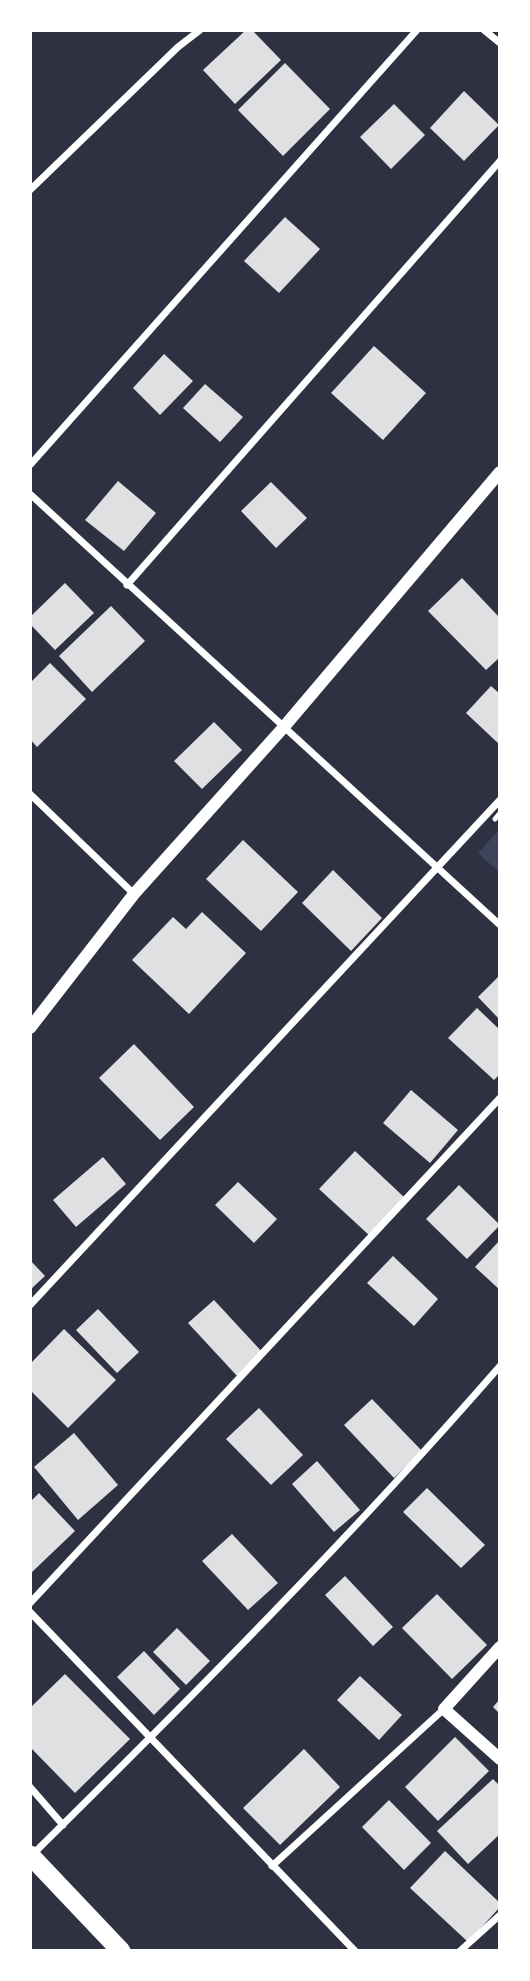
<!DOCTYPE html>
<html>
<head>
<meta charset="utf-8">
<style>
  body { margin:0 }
  #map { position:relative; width:530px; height:1981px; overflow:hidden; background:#2d3142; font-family:"DejaVu Sans",sans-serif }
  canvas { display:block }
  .frame { position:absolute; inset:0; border:32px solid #fff; pointer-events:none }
</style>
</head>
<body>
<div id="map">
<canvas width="530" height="1981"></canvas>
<div class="frame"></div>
</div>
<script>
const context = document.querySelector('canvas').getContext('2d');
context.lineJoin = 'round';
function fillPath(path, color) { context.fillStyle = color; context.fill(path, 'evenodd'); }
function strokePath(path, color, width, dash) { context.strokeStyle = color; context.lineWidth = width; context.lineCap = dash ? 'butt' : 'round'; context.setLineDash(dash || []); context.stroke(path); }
const green = new Path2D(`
  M500,829V873L478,853Z`);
const building = new Path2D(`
  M246,30H252L281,60L235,104L203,70Z
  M285,63L330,109L283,156L238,110Z
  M464,91L499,125L464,161L430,128Z
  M394,104L425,135L391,169L360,137Z
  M285,217L320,249L279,293L244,261Z
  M374,346L426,393L383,440L331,393Z
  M164,354L193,381L160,415L133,388Z
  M205,384L243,417L220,442L183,408Z
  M118,481L156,513L124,551L85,520Z
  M271,482L307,518L276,548L241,511Z
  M462,578L500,618V657L486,670L428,611Z
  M65,583L94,613L55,650L30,624V617Z
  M111,606L145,641L92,692L59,656Z
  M50,663L86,699L37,747L30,739V683Z
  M491,686L500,694V745L466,713Z
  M214,722L242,750L202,789L174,761Z
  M243,840L298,892L261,931L206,879Z
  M333,870L382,918L351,951L302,903Z
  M202,912L246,953L189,1014L132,960L173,917L186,929Z
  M500,975V1020L478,997Z
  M477,1008L500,1030V1074L494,1080L448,1038Z
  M134,1044L194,1107L160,1140L99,1078Z
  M411,1090L458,1130L430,1163L383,1123Z
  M355,1151L405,1198L370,1236L319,1189Z
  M103,1157L126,1184L76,1227L53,1200Z
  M238,1182L277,1219L254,1243L215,1205Z
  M459,1185L500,1225L467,1259L426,1219Z
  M500,1240V1290L475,1267Z
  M393,1256L438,1299L414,1326L367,1283Z
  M30,1260L45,1276L30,1290Z
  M214,1300L264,1354L238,1377L188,1323Z
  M98,1309L139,1352L117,1373L76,1330Z
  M64,1329L116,1380L68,1428L30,1390V1364Z
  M372,1399L422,1451L394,1478L344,1425Z
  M259,1408L303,1455L271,1485L226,1439Z
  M74,1433L118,1485L78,1520L34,1467Z
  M317,1461L360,1510L334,1532L292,1484Z
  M427,1488L485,1545L461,1568L403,1512Z
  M39,1493L75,1531L30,1574V1502Z
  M232,1534L278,1583L248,1610L202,1561Z
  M345,1576L393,1627L373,1646L325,1595Z
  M437,1594L487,1645L452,1679L402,1628Z
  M177,1628L210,1661L186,1685L153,1652Z
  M144,1651L180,1689L154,1715L117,1677Z
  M65,1674L130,1739L75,1793L30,1747V1708Z
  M360,1676L402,1715L379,1740L337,1700Z
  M500,1699V1714L493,1707Z
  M455,1737L489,1771L438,1821L405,1787Z
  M304,1749L340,1787L280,1845L243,1808Z
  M493,1779L500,1786V1834L468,1864L437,1831Z
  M389,1800L431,1843L404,1870L362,1827Z
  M445,1851L500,1903V1907L468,1942L410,1888Z`);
const service = new Path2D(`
  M495,819L500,813`);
const minor = new Path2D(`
  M484,30L500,43
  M30,190L178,47L200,30
  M30,465L417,30
  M30,494L500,925
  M127,585L500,161
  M30,794L134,894
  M30,1305L500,800
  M30,1603L500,1098
  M30,1612L355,1951
  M30,1787L63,1825
  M31,1856C192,1697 352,1536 500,1366
  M272,1866L444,1709
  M460,1951L500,1915`);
const tertiary = new Path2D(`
  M30,1028L134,894L283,728L500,472
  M500,1647L444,1709L500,1759`);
const trunk = new Path2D(`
  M30,1855L121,1951`);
fillPath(green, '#3c4559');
fillPath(building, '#e0e0e3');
strokePath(service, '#fff', 5);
strokePath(minor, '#fff', 7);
strokePath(tertiary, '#fff', 12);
strokePath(trunk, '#fff', 19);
</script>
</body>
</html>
